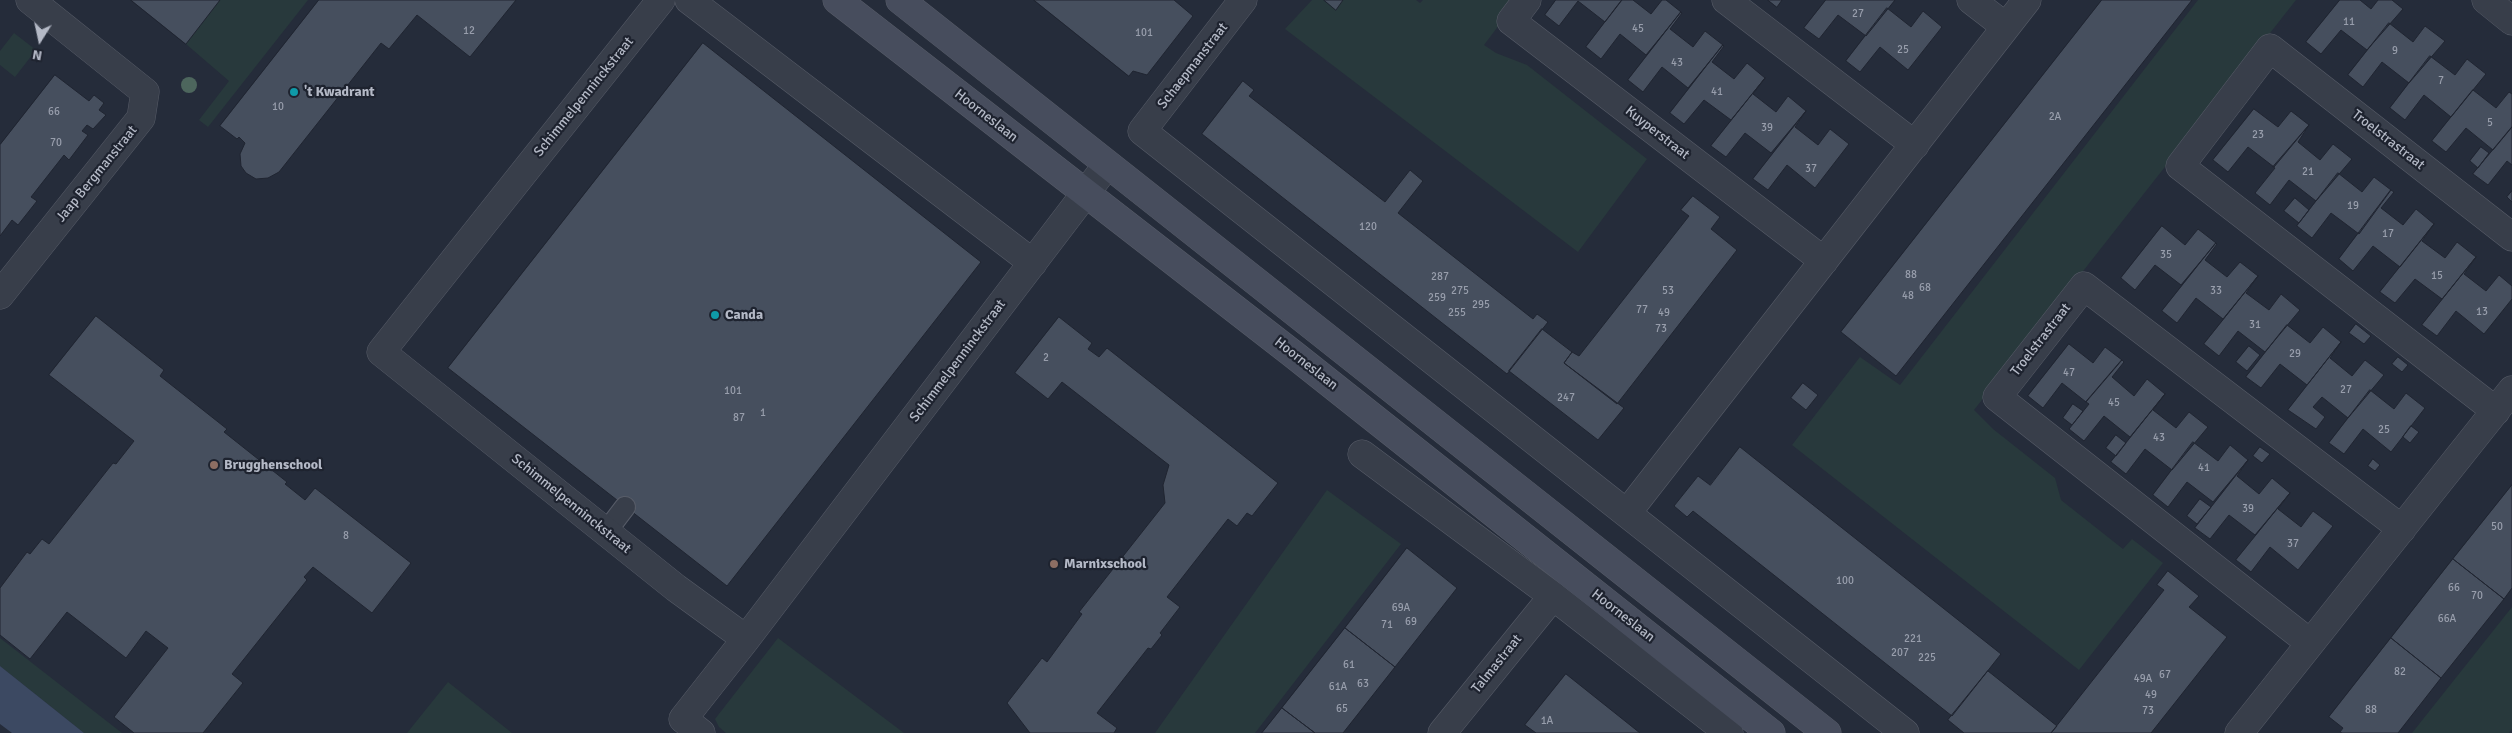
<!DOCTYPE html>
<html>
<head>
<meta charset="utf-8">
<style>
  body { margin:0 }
  #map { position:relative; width:2512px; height:733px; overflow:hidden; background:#252c3a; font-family:Signika,sans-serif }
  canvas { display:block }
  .north { position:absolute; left:15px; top:15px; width:50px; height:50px; -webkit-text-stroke:4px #1e232f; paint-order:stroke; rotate:190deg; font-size:14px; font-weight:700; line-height:20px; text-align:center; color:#b4b9c6 }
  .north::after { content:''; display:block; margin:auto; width:18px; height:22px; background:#b4b9c6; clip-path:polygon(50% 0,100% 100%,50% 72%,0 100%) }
</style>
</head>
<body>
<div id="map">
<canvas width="2512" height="733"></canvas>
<div class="north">N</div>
</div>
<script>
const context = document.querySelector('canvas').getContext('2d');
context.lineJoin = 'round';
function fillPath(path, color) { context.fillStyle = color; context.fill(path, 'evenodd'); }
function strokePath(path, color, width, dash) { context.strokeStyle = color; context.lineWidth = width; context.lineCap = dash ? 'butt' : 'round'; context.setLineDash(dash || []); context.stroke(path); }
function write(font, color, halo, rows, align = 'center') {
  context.font = font + ' Signika,sans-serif'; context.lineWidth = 4.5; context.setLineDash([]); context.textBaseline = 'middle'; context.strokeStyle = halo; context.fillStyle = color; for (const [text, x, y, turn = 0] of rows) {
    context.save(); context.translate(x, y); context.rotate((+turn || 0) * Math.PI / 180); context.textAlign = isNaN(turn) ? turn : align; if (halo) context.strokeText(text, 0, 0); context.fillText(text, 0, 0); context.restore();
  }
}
const green = new Path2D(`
  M220,0H308L208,127L199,120L229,81L186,44Z
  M1312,0H1416L1420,3L1423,0H1518L1484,45L1496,53L1527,65L1647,159L1578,252L1285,29Z
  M2198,0H2296L1974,410L1993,429L2055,478L2061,500L2123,549L2132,539L2163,563L2079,670L1792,445L1860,357L1900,385Z
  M14,33L36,50L15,77L0,65V51Z
  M1327,490L1401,544L1255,733H1155Z
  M2512,607V729L2509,733H2412Z
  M0,638L122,733H84L0,666Z
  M778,638L904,733H726L719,727L715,719Z
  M448,682L512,733H407Z`);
const water = new Path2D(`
  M0,666L84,733H12L0,724Z`);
const building = new Path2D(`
  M131,0H220L186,44Z
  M319,0H516L470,57L417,15L389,49L381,43L279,172L268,178L256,179L246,173L241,166L240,154L245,143L239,137L237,139L220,126Z
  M1034,0H1174L1193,16L1147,75L1133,71L1129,76Z
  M1324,0H1343L1336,10Z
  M1556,0H1622L1605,22L1578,1L1559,26L1545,15Z
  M1622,0H1633L1651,14L1662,0H1666L1681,12L1646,55L1620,34L1601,59L1586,47Z
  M1768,0H1782L1777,7Z
  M1826,0H1895L1866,36L1838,15L1819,39L1804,28Z
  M2102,0H2192L1896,376L1841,332Z
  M2340,0H2360L2371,9L2378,0H2392L2403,9L2367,50L2341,30L2321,54L2306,42Z
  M1887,8L1911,27L1923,11L1942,27L1908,70L1880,47L1860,72L1846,61Z
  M1681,12L1682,13L1670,29L1693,47L1705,31L1723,45L1688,88L1662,67L1643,92L1628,80Z
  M2389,23L2413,42L2425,26L2445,41L2409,83L2382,62L2363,87L2348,75Z
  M703,43L981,262L727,586L448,368Z
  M1723,45L1724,46L1712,62L1734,79L1747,63L1765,78L1731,120L1704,100L1684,124L1670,113Z
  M2430,56L2455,75L2467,59L2486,74L2451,117L2424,95L2405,120L2390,108Z
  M55,75L89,101L94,95L104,103L99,110L106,115L93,129L87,125L82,131L88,135L69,160L64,155L31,197L37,201L18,225L12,220L0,236V145Z
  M1765,78L1753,94L1776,112L1788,96L1806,111L1771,153L1745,133L1726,157L1711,146Z
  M1243,81L1254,90L1249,96L1385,202L1410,170L1423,181L1398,213L1533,319L1537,314L1548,322L1507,374L1202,134Z
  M2473,90L2496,108L2509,92L2512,94V127L2493,150L2466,128L2446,152L2432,141Z
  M2254,109L2278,127L2291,111L2309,125L2274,167L2248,147L2228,172L2213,160Z
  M1806,111L1795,127L1818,145L1830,129L1849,144L1815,188L1787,165L1768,190L1753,179Z
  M2309,125L2298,142L2320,160L2333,144L2352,159L2316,201L2289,180L2270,205L2255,193L2275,168L2273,167Z
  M2512,127V165L2507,161L2488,185L2473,174Z
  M2481,147L2489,153L2478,168L2470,161Z
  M2338,173L2362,192L2374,177L2391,190L2359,234L2331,213L2312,238L2297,226Z
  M2391,190L2394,192L2381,208L2403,225L2416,209L2434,224L2400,267L2373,246L2353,271L2339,259Z
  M2512,191V202L2507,197Z
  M1693,196L1720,217L1711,229L1737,250L1617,404L1564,363L1572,352L1579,356L1689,216L1681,210Z
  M2295,198L2309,210L2299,223L2284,211Z
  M2434,224L2422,241L2445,258L2457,242L2476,257L2442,299L2415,279L2395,303L2380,292Z
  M2162,226L2185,245L2198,229L2216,243L2181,285L2155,265L2135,290L2121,278Z
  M2216,243L2217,244L2205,260L2227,277L2240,262L2258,276L2223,319L2196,298L2177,323L2162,311Z
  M2476,257L2464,274L2486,291L2499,275L2512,286V299L2484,334L2456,311L2437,336L2422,325Z
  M2258,276L2246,293L2269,310L2281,294L2300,310L2265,352L2238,331L2219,356L2204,344Z
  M96,316L164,370L160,376L227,429L224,432L287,482L285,484L305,500L315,488L411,563L372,613L313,567L304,577L307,580L232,674L243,683L203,733H134L114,717L168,648L146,631L126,658L67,612L30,659L0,635V588L27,552L30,554L42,539L49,544L113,463L116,464L134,441L49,375Z
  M1059,317L1092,343L1088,349L1099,357L1107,348L1278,483L1252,516L1247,513L1237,526L1228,519L1167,597L1180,607L1160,633L1162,635L1151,649L1148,648L1097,713L1117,728L1114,733H1030L1007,703L1042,658L1047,662L1082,614L1079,612L1165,503L1163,485L1169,465L1062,382L1048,399L1015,373Z
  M2356,324L2371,336L2364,344L2349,333Z
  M2287,325L2310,343L2323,327L2341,342L2307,385L2280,364L2261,388L2246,377Z
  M1542,329L1572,352L1564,363L1624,408L1598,440L1509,371Z
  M2341,342L2330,358L2352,376L2365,360L2384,375L2348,418L2322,397L2313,407L2325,417L2316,429L2288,410Z
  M2069,344L2093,363L2105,347L2122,360L2086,402L2062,383L2043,408L2028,396Z
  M2249,346L2260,355L2247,371L2236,362Z
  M2398,357L2408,365L2402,372L2392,364Z
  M2122,360L2124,362L2112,377L2134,396L2147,379L2165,394L2130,437L2104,416L2084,441L2069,429L2089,404L2086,402Z
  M1803,383L1818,395L1806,410L1791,398Z
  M2370,390L2394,409L2406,393L2425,408L2391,452L2363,429L2344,454L2329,443Z
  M2165,394L2153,410L2176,428L2189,412L2208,427L2172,470L2145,449L2126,474L2111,462Z
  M2073,404L2083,411L2072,425L2063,418Z
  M2411,426L2419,432L2410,443L2403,437Z
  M2116,435L2126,443L2116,456L2106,448Z
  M2193,442L2218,461L2230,445L2248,460L2213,502L2187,482L2168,507L2153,495Z
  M1740,447L2001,654L1952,716L1693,511L1687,517L1674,506L1698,476L1710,485Z
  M2260,447L2270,454L2262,463L2253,456Z
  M2373,459L2380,465L2375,471L2368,466Z
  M2248,460L2237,476L2259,494L2272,478L2290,493L2255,535L2229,515L2210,539L2195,528Z
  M2512,485V588L2504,599L2453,559Z
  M2290,493L2278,509L2301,527L2313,511L2333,526L2298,570L2270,547L2251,572L2236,560Z
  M2200,499L2211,507L2197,524L2187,516Z
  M1407,548L1457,588L1395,667L1345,628Z
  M2453,559L2504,599L2441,678L2391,638Z
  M2168,571L2199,596L2189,607L2227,637L2151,733H2051L2164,590L2157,585Z
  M1345,628L1395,667L1343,733H1315L1282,708Z
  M2391,638L2441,678L2398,733H2342L2340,732L2343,728L2329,717Z
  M1988,671L2057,726L2051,733H1964L1948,720Z
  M1566,674L1640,733H1536L1525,725Z
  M1282,708L1315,733H1262Z`);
const lane = new Path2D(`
  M606,532L625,507`);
const street = new Path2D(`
  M661,0L381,352L676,588L746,639L1107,165
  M689,0L1033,263
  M1243,0L1142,131L1905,733
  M1527,0L1511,21L1824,261
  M1726,0L1915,145
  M1971,0L2006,27
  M2486,0L2512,21
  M0,295L141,118L145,92L30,0
  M2496,411L2180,166L2270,48L2512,237
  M1362,454L1553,596L1729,733
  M1627,513L2027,0
  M2310,643L1997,397L2084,286L2402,529
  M701,733L683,719L746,639
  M1442,733L1553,596
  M2239,733L2512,390`);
const secondary = new Path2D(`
  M837,0L1293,354L1771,733
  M900,0L1827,733`);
const trees = [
  [189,85]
];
const markers = [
  [294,92,5,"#0f9aa8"],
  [715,315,5,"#0f9aa8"],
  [214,465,5,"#8d6e63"],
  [1054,564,5,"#8d6e63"]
];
const numberNames = [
  ["27",1858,14],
  ["11",2349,22],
  ["45",1638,29],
  ["12",469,31],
  ["101",1144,33],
  ["25",1903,50],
  ["9",2395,51],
  ["43",1677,63],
  ["7",2441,81],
  ["41",1717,92],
  ["10",278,107],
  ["66",54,112],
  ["2A",2055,117],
  ["5",2490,123],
  ["39",1767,128],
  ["23",2258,135],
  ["70",56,143],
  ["37",1811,169],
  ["21",2308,172],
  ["19",2353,206],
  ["120",1368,227],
  ["17",2388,234],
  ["35",2166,255],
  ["88",1911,275],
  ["15",2437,276],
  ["287",1440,277],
  ["68",1925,288],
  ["275",1460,291],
  ["53",1668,291],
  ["33",2216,291],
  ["48",1908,296],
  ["259",1437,298],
  ["295",1481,305],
  ["77",1642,310],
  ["13",2482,312],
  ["255",1457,313],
  ["49",1664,313],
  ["31",2255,325],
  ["73",1661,329],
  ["29",2295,354],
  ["2",1046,358],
  ["47",2069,373],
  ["27",2346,390],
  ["101",733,391],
  ["247",1566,398],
  ["45",2114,403],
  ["1",763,413],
  ["87",739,418],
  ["25",2384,430],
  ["43",2159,438],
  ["41",2204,468],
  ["39",2248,509],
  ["50",2497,527],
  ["8",346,536],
  ["37",2293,544],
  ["100",1845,581],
  ["66",2454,588],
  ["70",2477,596],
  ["69A",1401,608],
  ["66A",2447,619],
  ["69",1411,622],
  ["71",1387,625],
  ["221",1913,639],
  ["207",1900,653],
  ["225",1927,658],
  ["61",1349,665],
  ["82",2400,672],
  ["67",2165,675],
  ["49A",2143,679],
  ["63",1363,684],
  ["61A",1338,687],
  ["49",2151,695],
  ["65",1342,709],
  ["88",2371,710],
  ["73",2148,711],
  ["1A",1547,721]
];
const streetNames = [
  ["Schaepmanstraat",1193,66,-52],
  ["Schimmelpenninckstraat",584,97,-51],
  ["Hoorneslaan",986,116,38],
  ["Kuyperstraat",1657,133,38],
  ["Troelstrastraat",2388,140,38],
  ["Jaap Bergmanstraat",97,174,-51],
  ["Troelstrastraat",2041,340,-52],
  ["Schimmelpenninckstraat",958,361,-53],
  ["Hoorneslaan",1306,364,38],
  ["Schimmelpenninckstraat",571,504,39],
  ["Hoorneslaan",1623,616,38],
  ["Talmastraat",1497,664,-51]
];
const poiNames = [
  ["'t Kwadrant",304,92],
  ["Canda",725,315],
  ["Brugghenschool",224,465],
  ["Marnixschool",1064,564]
];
fillPath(green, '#28393c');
fillPath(water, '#3c4962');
fillPath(building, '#464f5e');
strokePath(building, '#202531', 1);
strokePath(lane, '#575c68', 22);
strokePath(street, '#575c68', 29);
strokePath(secondary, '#575c68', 29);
strokePath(lane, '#383e4a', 20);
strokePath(street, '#383e4a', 28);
strokePath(secondary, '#474d5d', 28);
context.fillStyle = '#4d665d';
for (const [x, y] of trees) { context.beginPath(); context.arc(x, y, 8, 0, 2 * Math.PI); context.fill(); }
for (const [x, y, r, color] of markers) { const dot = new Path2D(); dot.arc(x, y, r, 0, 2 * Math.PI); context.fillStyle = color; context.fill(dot); strokePath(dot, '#1e232f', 2); }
write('11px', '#989eac', null, numberNames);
write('14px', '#b4b9c6', '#1e232f', streetNames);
write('bold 14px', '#b4b9c6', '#1e232f', poiNames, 'left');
</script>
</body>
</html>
